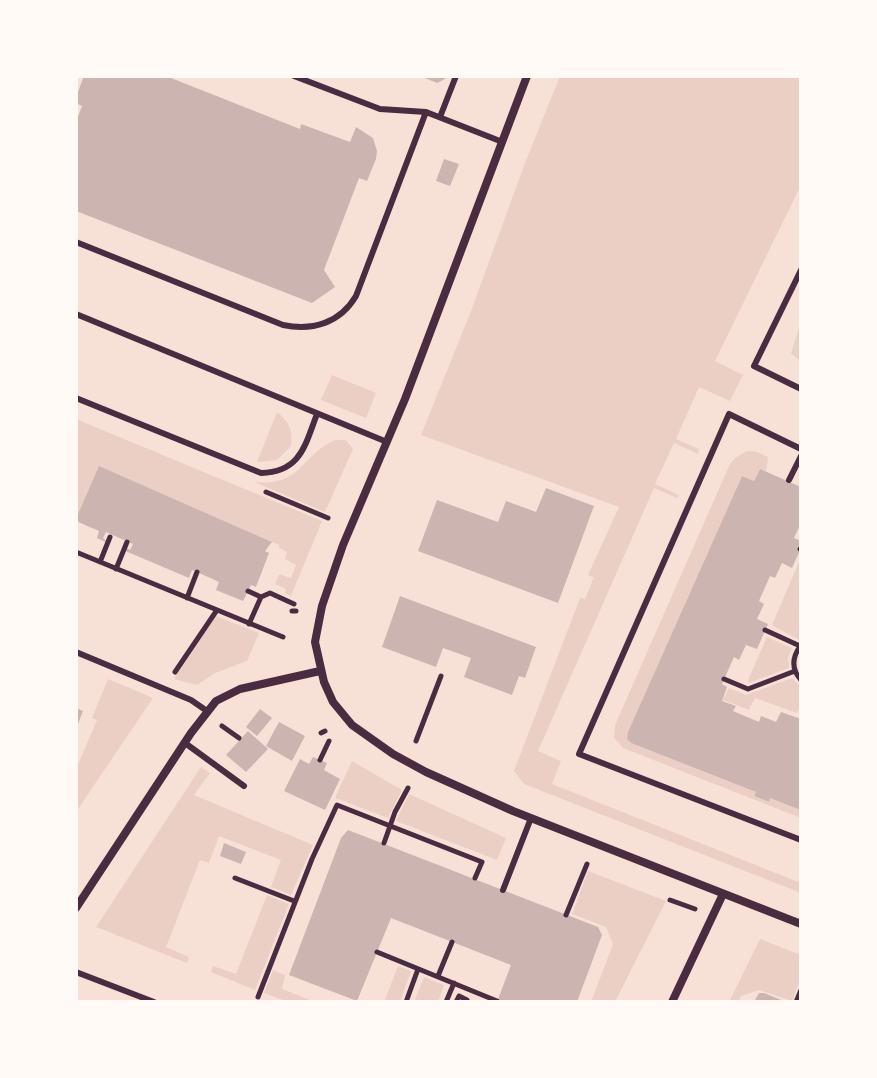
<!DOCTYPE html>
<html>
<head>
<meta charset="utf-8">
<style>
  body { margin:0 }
  #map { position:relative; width:877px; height:1078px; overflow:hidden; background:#f7e1d7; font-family:"Fira Sans Condensed",sans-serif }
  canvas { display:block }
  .frame { position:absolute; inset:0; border:78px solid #fffaf5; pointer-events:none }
</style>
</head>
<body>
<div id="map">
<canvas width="877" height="1078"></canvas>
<div class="frame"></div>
</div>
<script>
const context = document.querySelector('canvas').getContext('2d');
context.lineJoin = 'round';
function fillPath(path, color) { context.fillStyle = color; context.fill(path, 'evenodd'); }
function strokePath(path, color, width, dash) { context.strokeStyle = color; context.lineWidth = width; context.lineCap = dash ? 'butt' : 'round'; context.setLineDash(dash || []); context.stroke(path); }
const green = new Path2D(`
  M560,76H801V185L715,361L743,375L730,401L699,387L676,439L699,449L698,454L674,443L655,484L679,495L677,498L654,488L538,751L561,761L552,784L801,883V893L524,784L514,771L580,598L585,599L594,577L588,575L619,507L421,435L471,311L525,163Z
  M801,321V362L791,353Z
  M332,375L376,393L366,418L321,400Z
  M277,412C289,421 293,431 291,446L277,460L257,462Z
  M76,419L322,521L291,596L285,593L286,589L275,584L279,574L291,578L296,565L285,559L287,552L279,548V545L99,466L76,517Z
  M335,440H346L353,449L325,512L254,482C302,487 301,455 335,440Z
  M747,451L757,452L768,457L766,471L760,469L754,481L742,476L628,732L627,739L631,743L756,792L754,796L768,802L770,798L801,809V818L623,748L614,738L615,725L729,466L735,458Z
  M801,557V637L799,640L772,625Z
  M216,616L259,633L247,661L215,673L197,685L174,679Z
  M767,637L792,648L788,658L789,668L749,683L748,680Z
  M792,678L801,687V704L797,713L755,698L749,710L723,700L729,688L746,695Z
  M108,679L153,698L76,812V769L97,720L92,718Z
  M352,761L402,790L388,818L335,798Z
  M201,767L210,773L194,795L313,845L291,895L271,887L281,860L219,836L209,863L200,860L166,947L189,957L187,963L96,927Z
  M409,794L506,838L497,860L396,821Z
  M588,871L666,901L615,1002H591L613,944L606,927L572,914Z
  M267,895L289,904L255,990L211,972L213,966L236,974Z
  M760,939L801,955V978L792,1001L759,990L741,996L739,1002H729Z
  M398,966L411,971L400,1002H384Z
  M273,970L285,975L282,989L315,1002H288L264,993Z
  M424,977L444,985L438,1002H414Z`);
const building = new Path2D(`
  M84,76H172L171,78L300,129L301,124L350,142L356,127L373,138L377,151L376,159L367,181L359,178L324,270L335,287L312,303L76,211V122L82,106L76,103V97Z
  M425,76H446L445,79L437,83L425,78Z
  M444,159L459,164L450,186L436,181Z
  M99,466L272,542L265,551L269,553L256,587L251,585L243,601L216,590L219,582L197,572L192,570L189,578L123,550L124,547L130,550L133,544L106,532L103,538L108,543L97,538L99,531L76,521V518Z
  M760,469L801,487V523L794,538L801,541V548L792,568L782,563L775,578L770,576L759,601L764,604L757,619L768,624L757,649L746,645L739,660L734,657L722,684L727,687L722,701L736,706L733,711L759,722L761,716L776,722L781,712L801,719V810L770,798L769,802L754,796L756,792L631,743L627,739L628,732L742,476L754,481Z
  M546,488L594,506L558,603L418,551L437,500L498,522L506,501L536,512Z
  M400,596L536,647L525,678L519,676L512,695L464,677L471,658L443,648L436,667L382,647Z
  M76,708L83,711L76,729Z
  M260,709L272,718L257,736L246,727Z
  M279,722L305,736L292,761L266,746Z
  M248,731L268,749L246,772L226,755Z
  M313,757L327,763L324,770L340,779L325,810L284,791L300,759L309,764Z
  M348,830L598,927L602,935L577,1002H497L511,965L391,918L357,1001L289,975L341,838Z
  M224,843L246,852L241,864L220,856Z
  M759,993H764L786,1002H754Z`);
const path = new Path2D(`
  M266,492L328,518
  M800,549L801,550
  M76,552L283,637
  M100,562L110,537
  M116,569L127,542
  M248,591L261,597L270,593L294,604
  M187,598L197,572
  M292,611H296
  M249,624L261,597
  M765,630L800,646
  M801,645C792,657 791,669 801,680
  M175,672L217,610
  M724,679L748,689L795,671
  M222,726L239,738
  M321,733L325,731
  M416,741L441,676
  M320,760L329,741
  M384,843L395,812L408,788
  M235,878L294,901
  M670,900L695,909
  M566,915L587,864
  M377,952L497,1001
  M438,976L452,942
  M258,997L312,859L337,805L482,862L475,878
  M406,1002L418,969
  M446,1002L454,983
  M456,1002L459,996L467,1000L466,1002
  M796,1002L801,990`);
const service = new Path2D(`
  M294,76L380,109L426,112L500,141
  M440,117L456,76
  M76,242L283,325C313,331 340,323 356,296L426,112
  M801,270L754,366L801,389
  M76,314L387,442
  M76,398L261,473C301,472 305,445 317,414
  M801,449L729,414L579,754L801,840
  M789,480L801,456
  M76,652L191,700L207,711
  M185,743L244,786
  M503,890L531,818
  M76,972L154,1002`);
const minor = new Path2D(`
  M527,76L405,399L343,545L322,606L315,642L324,682L333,702L352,725L393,754L426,772L513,811L801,924
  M76,908L191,733L216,701L240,689L320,671
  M672,1002L723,894`);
fillPath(green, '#ebcfc5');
fillPath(building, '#ccb4b1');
strokePath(path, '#4a2c40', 5);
strokePath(service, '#4a2c40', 6);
strokePath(minor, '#4a2c40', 8);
</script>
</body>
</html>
